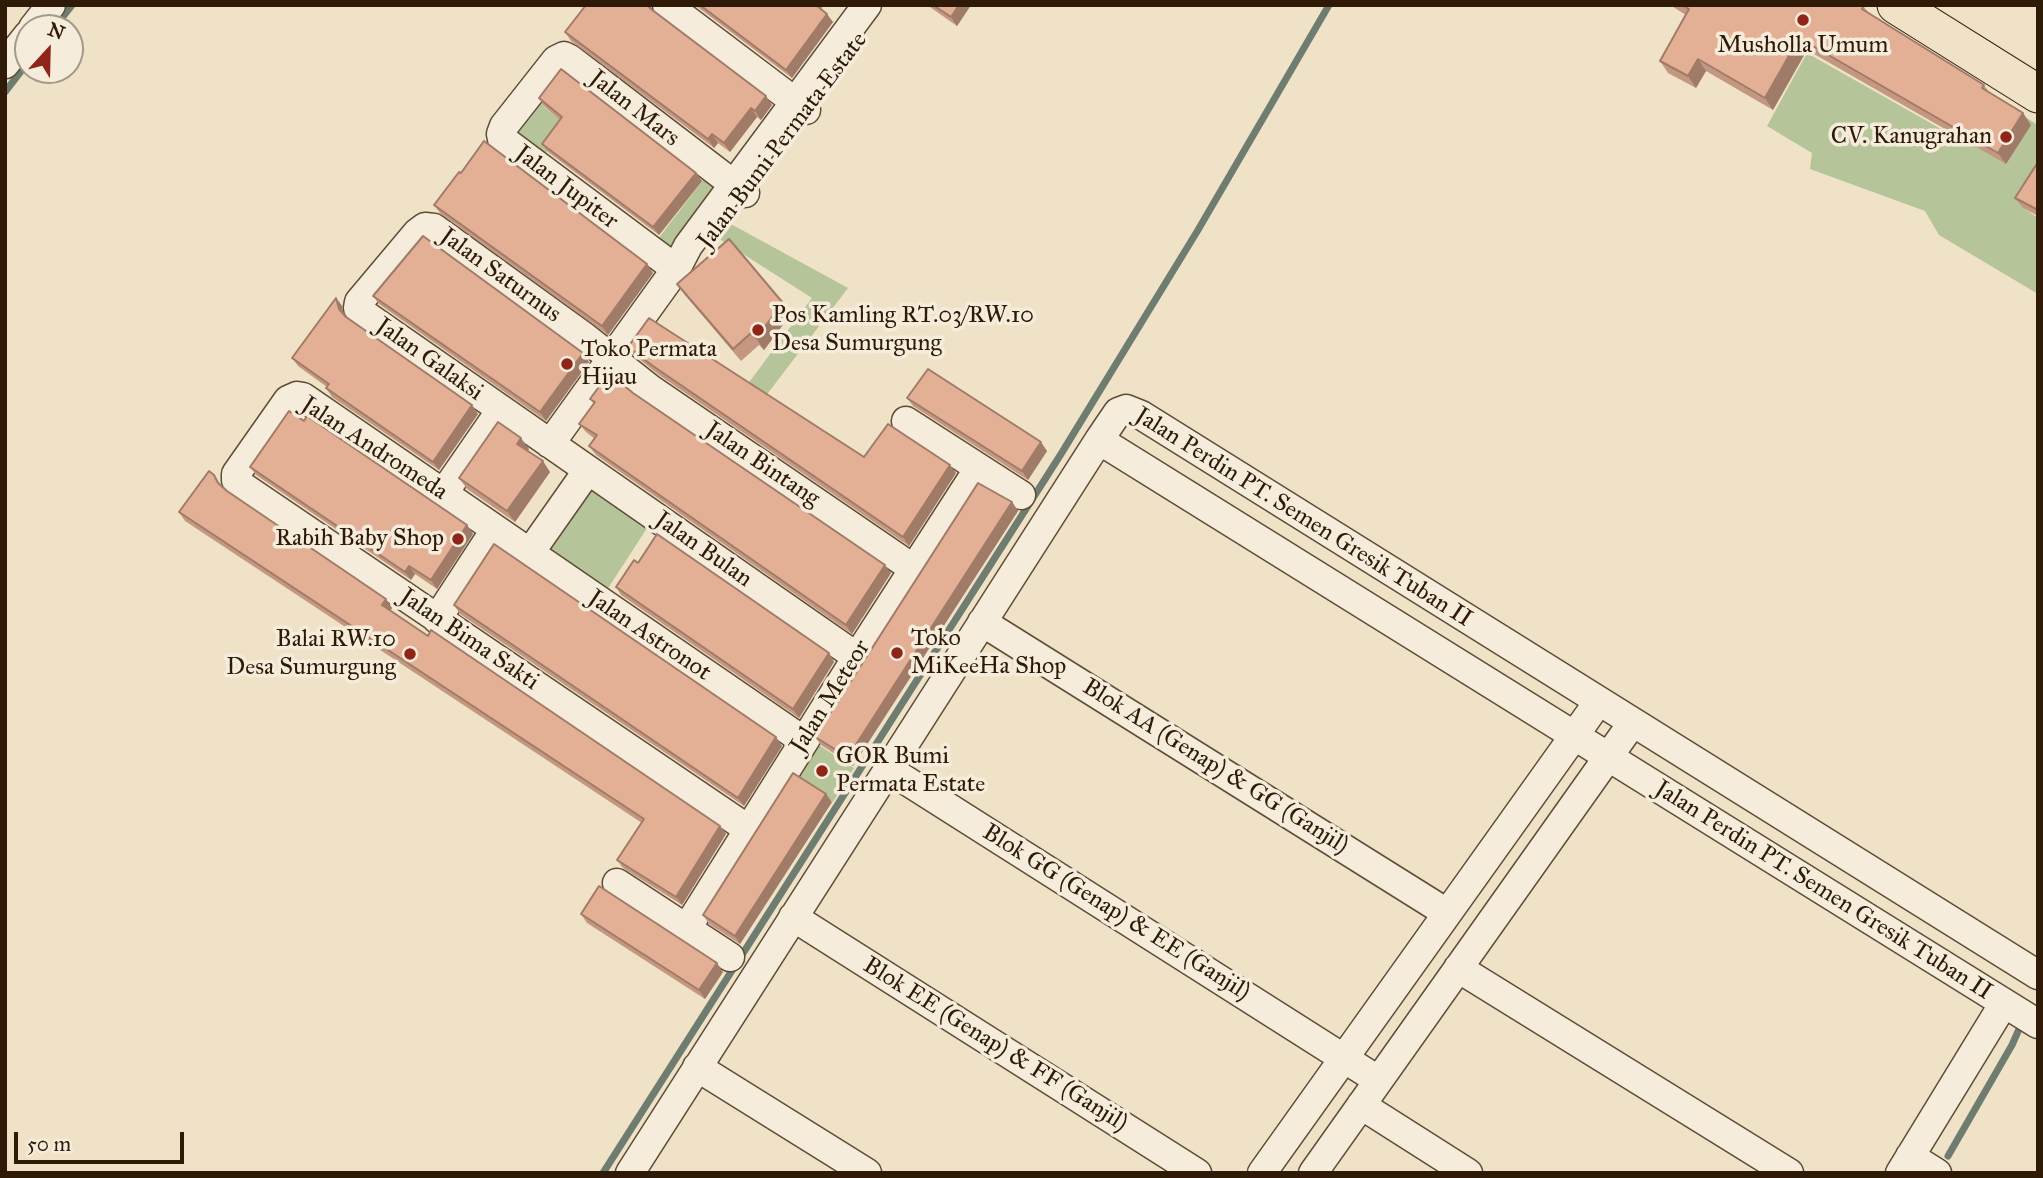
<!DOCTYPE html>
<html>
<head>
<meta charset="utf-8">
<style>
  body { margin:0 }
  #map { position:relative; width:2043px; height:1178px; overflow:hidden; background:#efe2c7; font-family:"IM FELL Great Primer",serif }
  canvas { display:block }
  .frame { position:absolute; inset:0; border:7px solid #2e1a06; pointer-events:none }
  .north { position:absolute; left:14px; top:14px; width:70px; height:70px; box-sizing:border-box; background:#f5ecdb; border:2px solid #a59886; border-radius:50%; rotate:22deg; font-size:19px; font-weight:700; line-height:28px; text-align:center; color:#2e1a06 }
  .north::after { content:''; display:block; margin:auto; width:24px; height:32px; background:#8f2418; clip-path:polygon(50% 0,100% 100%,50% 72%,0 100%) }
  .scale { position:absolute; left:14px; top:1132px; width:170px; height:32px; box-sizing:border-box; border:4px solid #2e1a06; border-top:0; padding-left:9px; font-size:21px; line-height:24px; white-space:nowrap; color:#2e1a06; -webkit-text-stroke:5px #f5ecdb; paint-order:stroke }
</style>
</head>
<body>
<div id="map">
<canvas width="2043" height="1178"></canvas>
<div class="frame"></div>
<div class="north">N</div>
<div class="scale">50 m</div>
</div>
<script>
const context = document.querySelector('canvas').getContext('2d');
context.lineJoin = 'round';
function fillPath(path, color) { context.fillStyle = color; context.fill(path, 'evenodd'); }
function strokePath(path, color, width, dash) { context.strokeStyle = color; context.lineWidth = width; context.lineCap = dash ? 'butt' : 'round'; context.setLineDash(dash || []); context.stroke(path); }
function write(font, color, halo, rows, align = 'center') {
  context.font = font + ' "IM FELL Great Primer",serif'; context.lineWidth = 7; context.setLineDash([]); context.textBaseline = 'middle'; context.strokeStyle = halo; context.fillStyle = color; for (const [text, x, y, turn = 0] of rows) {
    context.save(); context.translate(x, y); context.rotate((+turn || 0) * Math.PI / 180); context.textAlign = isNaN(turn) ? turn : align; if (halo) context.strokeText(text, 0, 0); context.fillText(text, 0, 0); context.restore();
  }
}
const green = new Path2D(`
  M1807,53L1964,142L1993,97L2038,125V182L2022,207L2038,218V294L1939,235L1925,211L1810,169L1812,153L1767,126Z
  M571,71L544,107L567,125L543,157L509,131Z
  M706,176L722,188L671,254L655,243Z
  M729,223L848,288L765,397L747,385L812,298L718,238Z
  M589,479L651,522L603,596L538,552Z
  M811,740L854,768L833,802L789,773Z`);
const stream = new Path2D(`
  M54,28L72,5
  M5,92L28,62
  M1948,1156L2012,1045L2020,1027
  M603,1173L1061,454L1198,230L1329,5`);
const minor = new Path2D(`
  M667,5L806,110
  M33,28L51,5
  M5,64L28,35
  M676,269L502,139L501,134L504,126L556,60L564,56L570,59L745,193
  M906,421L1021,495
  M1099,440L2038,1024
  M550,444L676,269L688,246L867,5
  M443,494L501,410
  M529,554L588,470
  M437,619L495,530
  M982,622L1447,913
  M857,657L361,312L358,308L359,302L417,233L425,227L434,228L582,335L649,388L914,569
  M888,769L1378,1080
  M748,829L242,486L236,480V474L288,400L297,396L303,397L804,741
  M617,883L730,957
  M793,917L1197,1173
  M687,928L857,657L979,468
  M1458,968L1789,1173
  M697,1067L867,1173
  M1361,1105L1468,1173
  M1910,1156L1937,1173
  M630,1173L1099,440L1118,412L1126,409L1141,415L2038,975
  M1262,1173L1599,701
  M1313,1173L1633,722
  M1900,1173L2004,1003`);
const major = new Path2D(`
  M1896,5L2038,94`);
const wall = new Path2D(`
  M586,5H651L652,10L772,105L761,120L757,117L730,152L718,143L714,148L571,41L565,32Z
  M695,5H824L821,9L833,22L792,78Z
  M927,5H971L957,26Z
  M1670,5H1862L1869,13L1984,85L1989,92L2023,113L2031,125L2006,164L1807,50L1773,110L1706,71L1696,88L1668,73L1660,61L1686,15Z
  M539,98L696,173L702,181L659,235L548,152L542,144L560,120L545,107Z
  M2038,162V216L2023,208L2015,198Z
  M434,205L653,273L608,335L440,213Z
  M677,284L783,303L791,314L764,350L759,345L741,361L685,295Z
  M373,296L589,362L546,421L379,304Z
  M336,298L342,306L344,315L346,317L472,405L478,414L439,470L332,397L326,388L327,387L298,366L292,358Z
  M628,347L864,457L956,473L909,546L659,375L634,355Z
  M633,393L891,573L852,634L596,455L589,446L595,439L586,432L579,424L594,404L590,399Z
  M907,398L1047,451L1028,480L913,406Z
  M529,449L528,451L550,472L515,522L467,489L459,478Z
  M250,467L467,525L473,534L437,589L415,574L411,580L256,475Z
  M214,475L222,487L227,491L386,599L392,608L390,611L720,826L726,834L682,905L623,868L617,860L642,823L185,521L179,512Z
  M1012,502L1018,511L853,766L821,745L815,737Z
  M638,563L829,653L834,662L799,718L621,595L616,587Z
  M454,605L782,746L744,806L460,614Z
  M832,802L740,944L709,924L703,915Z
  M581,914L723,972L705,999L587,923Z`);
const shadedWall = new Path2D(`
  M959,5H971L957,26L951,17Z
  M827,14L833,22L792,78L786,70Z
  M1799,38L1807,50L1773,110L1765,98Z
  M1698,59L1706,71L1696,88L1688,76Z
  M766,96L772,105L761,120L755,111Z
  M751,108L757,117L730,152L724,143Z
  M2023,113L2031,125L2006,164L1998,153Z
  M712,134L718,143L714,148L708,139Z
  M696,173L702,181L659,235L653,227Z
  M647,264L653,273L608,335L602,326Z
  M336,298L342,306L344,318L339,309Z
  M783,303L791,314L764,350L756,338Z
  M583,353L589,362L546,421L540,412Z
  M472,405L478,414L439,470L433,462Z
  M521,438L529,449L525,455L517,444Z
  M1041,442L1047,451L1028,480L1022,471Z
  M543,461L550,472L515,522L507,511Z
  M950,465L956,473L909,546L903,537Z
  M1012,502L1018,511L853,766L848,757Z
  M467,525L473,534L437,589L431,580Z
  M885,565L891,573L852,634L846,625Z
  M409,566L415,574L411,580L405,572Z
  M386,599L392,608L388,614L382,605Z
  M829,653L834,662L799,718L793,709Z
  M776,737L782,746L744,806L738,798Z
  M826,794L832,802L740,944L735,936Z
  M720,826L726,834L682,905L676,897Z
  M717,963L723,972L705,999L699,990Z`);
const building = new Path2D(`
  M586,5H647L651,9L766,96L755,111L751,108L724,143L712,134L708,139L565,32Z
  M700,5H816L827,14L786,70Z
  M933,5H959L951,17Z
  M1682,5H1862L1864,6L1862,9L1984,85L1982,88L2023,113L1998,153L1799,38L1765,98L1698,59L1688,76L1660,61L1689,9Z
  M561,69L696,173L653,227L542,144L562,117L539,98Z
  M484,141L647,264L602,326L434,205L459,172L461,173Z
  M2038,162V210L2015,198Z
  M423,236L583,353L540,412L373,296Z
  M729,239L783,303L756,338L751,333L733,349L677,284Z
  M336,298L339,309L346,317L472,405L433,462L326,388L329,384L292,358Z
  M649,318L864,457L888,424L950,465L903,537L653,366L628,347Z
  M928,369L1041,442L1022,471L907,398Z
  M609,373L633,393L885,565L846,625L589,446L597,435L579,424L595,402L590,399Z
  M289,411L304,421L307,416L467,525L431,580L409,566L405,572L250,467Z
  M498,422L521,438L517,444L543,461L507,511L459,478Z
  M209,471L214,475L218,483L227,491L386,599L382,605L428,636L431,630L720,826L676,897L617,860L644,819L179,512Z
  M978,483L1012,502L848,757L815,737Z
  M657,534L829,653L793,709L616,587L634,560L638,563Z
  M494,544L776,737L738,798L454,605Z
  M793,773L826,794L735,936L703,915Z
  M599,886L717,963L699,990L581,914Z`);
const markers = [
  [1803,20,7,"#8f2418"],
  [2006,137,7,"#8f2418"],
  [758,330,7,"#8f2418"],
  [567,364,7,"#8f2418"],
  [458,539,7,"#8f2418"],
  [897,653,7,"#8f2418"],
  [410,654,7,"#8f2418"],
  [822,771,7,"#8f2418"]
];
const poiNames = [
  ["Musholla Umum",1803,46,"center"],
  ["CV. Kanugrahan",1992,137,"right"],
  ["Pos Kamling RT.03/RW.10",772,316],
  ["Desa Sumurgung",772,344],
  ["Toko Permata",581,350],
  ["Hijau",581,378],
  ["Rabih Baby Shop",444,539,"right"],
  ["Toko",911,639],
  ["MiKeeHa Shop",911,667],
  ["Balai RW.10",396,640,"right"],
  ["Desa Sumurgung",396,668,"right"],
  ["GOR Bumi",836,757],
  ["Permata Estate",836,785]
];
const streetNames = [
  ["Jalan Mars",634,109,38],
  ["Jalan Bumi Permata Estate",783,141,-53],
  ["Jalan Jupiter",566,188,37],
  ["Jalan Saturnus",500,276,36],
  ["Jalan Galaksi",429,360,35],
  ["Jalan Andromeda",374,449,33],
  ["Jalan Bintang",762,465,34],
  ["Jalan Perdin PT. Semen Gresik Tuban II",1303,518,32],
  ["Jalan Bulan",703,550,35],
  ["Jalan Astronot",649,636,34],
  ["Jalan Bima Sakti",469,640,34],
  ["Jalan Meteor",831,697,-58],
  ["Blok AA (Genap) & GG (Ganjil)",1215,767,32],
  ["Jalan Perdin PT. Semen Gresik Tuban II",1823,891,32],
  ["Blok GG (Genap) & EE (Ganjil)",1116,913,32],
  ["Blok EE (Genap) & FF (Ganjil)",995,1045,32]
];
fillPath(green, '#b5c499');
strokePath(stream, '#6f7c70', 7);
strokePath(minor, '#5e4c36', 31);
strokePath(major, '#2e1a06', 39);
strokePath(minor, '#f5ecdb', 28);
strokePath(major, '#efe2c7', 37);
fillPath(wall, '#c49780');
fillPath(shadedWall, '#a07b68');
fillPath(building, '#e4b095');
strokePath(building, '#a07b68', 2);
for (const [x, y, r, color] of markers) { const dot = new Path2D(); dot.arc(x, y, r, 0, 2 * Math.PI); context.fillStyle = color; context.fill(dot); strokePath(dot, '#f5ecdb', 2.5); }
write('24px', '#2e1a06', '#f5ecdb', poiNames, 'left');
write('24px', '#2e1a06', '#f5ecdb', streetNames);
</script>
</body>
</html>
